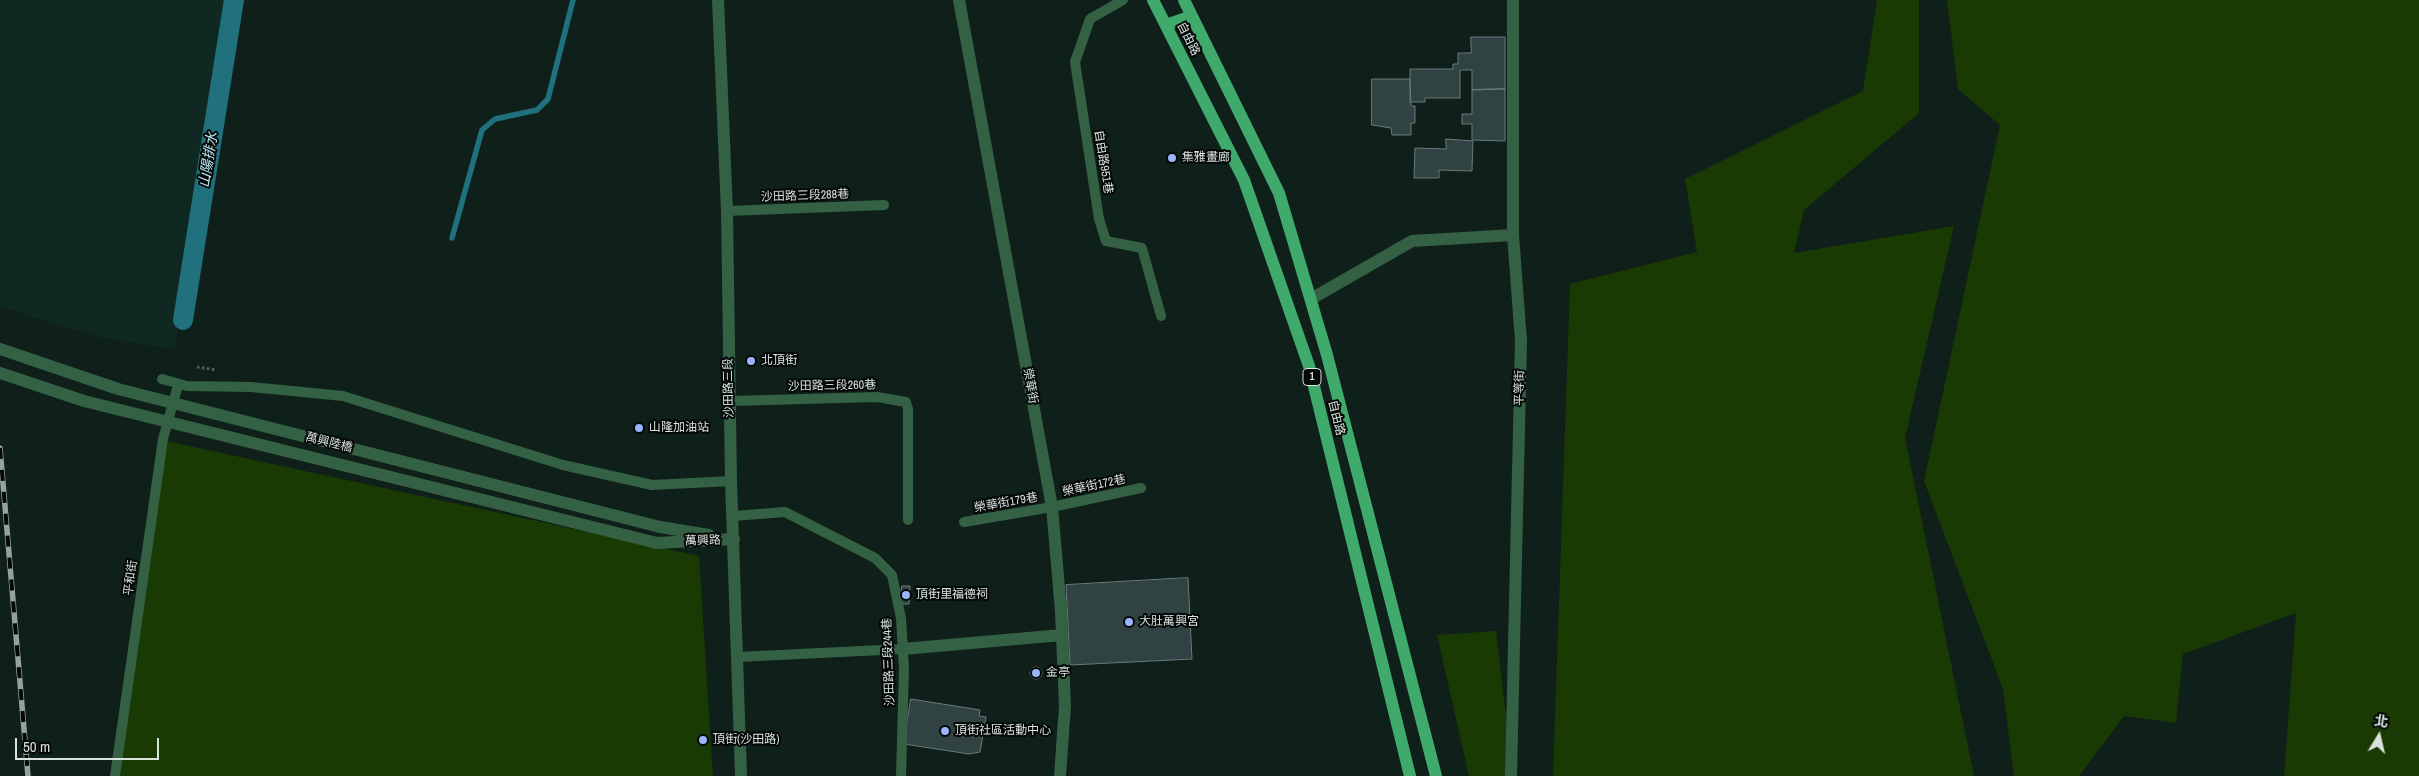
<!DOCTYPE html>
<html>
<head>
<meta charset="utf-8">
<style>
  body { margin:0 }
  #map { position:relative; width:2419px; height:776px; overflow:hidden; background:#0f1f1a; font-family:"Archivo Narrow","Noto Sans TC",sans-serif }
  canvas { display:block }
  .north { position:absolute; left:2354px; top:711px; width:50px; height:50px; -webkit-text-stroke:4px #030706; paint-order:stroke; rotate:9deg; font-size:14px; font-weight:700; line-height:20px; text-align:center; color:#d8e2de }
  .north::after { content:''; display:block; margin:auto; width:18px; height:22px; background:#d8e2de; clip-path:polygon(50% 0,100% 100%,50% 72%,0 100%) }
  .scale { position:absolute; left:15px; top:738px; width:144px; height:22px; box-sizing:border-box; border:2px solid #d8e2de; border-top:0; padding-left:6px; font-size:15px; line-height:18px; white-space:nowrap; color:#d8e2de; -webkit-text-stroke:4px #030706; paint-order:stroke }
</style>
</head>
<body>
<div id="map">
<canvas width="2419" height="776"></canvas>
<div class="north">北</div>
<div class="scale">50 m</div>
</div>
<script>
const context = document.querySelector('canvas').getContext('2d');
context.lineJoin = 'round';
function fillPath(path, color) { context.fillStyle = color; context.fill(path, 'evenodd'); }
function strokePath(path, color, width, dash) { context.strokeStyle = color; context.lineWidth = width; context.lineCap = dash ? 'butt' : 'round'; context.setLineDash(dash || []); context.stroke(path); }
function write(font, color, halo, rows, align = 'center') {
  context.font = font + ' "Archivo Narrow","Noto Sans TC",sans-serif'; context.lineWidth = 4; context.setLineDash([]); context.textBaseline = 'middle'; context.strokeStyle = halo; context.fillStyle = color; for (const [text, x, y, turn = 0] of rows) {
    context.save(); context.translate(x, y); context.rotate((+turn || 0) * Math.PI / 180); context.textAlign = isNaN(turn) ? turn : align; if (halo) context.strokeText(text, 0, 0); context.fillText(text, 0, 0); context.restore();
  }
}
const built = new Path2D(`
  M0,0H233L175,350L99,337L0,307Z`);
const green = new Path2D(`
  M1877,0H1919V113L1804,210L1794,253L1954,226L1905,438L1974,776H1553L1570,284L1697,252L1685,179L1863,91Z
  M1947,0H2419V776H2284L2296,613L2183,654L2176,723L2124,716L2079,776H2014L2003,689L1924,481L2000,125L1958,89Z
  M166,441L699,556L713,776H118Z
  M1496,631L1513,776H1469L1437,635Z`);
const stream = new Path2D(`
  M452,238L482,130L495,119L537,110L548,99L573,0`);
const canal = new Path2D(`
  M183,320L234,0`);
const building = new Path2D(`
  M1471,37H1505V89L1472,90V70H1460V98H1425V102H1410V69H1453V64H1458V53H1471Z
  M1372,79H1410L1411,106H1415V123H1411V135H1392L1391,128L1372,125Z
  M1505,89V141L1472,140V124H1462V114H1472V90Z
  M1446,139L1473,141L1472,171L1439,170V178H1414L1415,148L1446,149Z
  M1188,578L1192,659L1070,665L1066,585Z
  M902,586H910L909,604H901Z
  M1030 673a6 6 0 1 1 12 0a6 6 0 1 1-12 0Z
  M911,699L980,710L979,716L986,717L980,752L969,754L904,744Z`);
const path = new Path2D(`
  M197,367L216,370`);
const service = new Path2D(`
  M1123,0L1090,19L1075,62L1099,219L1106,241L1142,248L1161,316
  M727,211L884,205
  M162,379L187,386L251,387L343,396L563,465L652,485L731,481
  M730,401L877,397L906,402L908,409V520
  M733,516L785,512L875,558L892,575L901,618L904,669L901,776
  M964,522L1052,507L1141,488
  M737,657L903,649
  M115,776L163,439L178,385`);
const minor = new Path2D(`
  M959,0L1052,507L1061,611L1065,706L1060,776
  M1311,299L1412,241L1513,235
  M903,649L1062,635
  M1511,776L1521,341L1513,235V0`);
const tertiary = new Path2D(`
  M718,0L727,211L731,481L741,776
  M660,527L709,535
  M657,543L734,539`);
const primary = new Path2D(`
  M1153,0L1244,180L1309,366L1410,776
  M1184,0L1279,193L1327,355L1436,776
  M1166,25L1192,16`);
const rail = new Path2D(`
  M0,448L28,776`);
const tertiaryBridge = new Path2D(`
  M0,349L118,389L660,527
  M0,373L84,401L657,543`);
const markers = [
  [1172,158,5,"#9ab5fd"],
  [751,361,5,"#9ab5fd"],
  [639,428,5,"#9ab5fd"],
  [906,595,5,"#9ab5fd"],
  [1129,622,5,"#9ab5fd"],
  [1036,673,5,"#9ab5fd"],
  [945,731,5,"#9ab5fd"],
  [703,740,5,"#9ab5fd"]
];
const shields = [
  [1312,377,18]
];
const shieldNames = [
  ["1",1312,377]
];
const streetNames = [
  ["自由路",1188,39,63],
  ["自由路951巷",1103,162,81],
  ["沙田路三段288巷",805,196,-2],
  ["沙田路三段260巷",832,386,-1],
  ["榮華街",1030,386,80],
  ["沙田路三段",729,388,-91],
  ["平等街",1520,388,-89],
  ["自由路",1336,418,76],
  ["萬興陸橋",329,443,14],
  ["榮華街172巷",1094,486,-12],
  ["榮華街179巷",1006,503,-10],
  ["萬興路",703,541,-2],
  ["平和街",131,578,-82],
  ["沙田路三段244巷",889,662,-92]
];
const poiNames = [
  ["集雅畫廊",1182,158],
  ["北頂街",761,361],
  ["山隆加油站",649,428],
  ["頂街里福德祠",916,595],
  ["大肚萬興宮",1139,622],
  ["金亭",1046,673],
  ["頂街社區活動中心",955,731],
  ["頂街(沙田路)",713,740]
];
const waterNames = [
  ["山陽排水",209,160,-81]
];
fillPath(built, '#0f2821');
fillPath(green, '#1a3a03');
strokePath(stream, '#20707d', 5.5);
strokePath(canal, '#20707d', 20);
fillPath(building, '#304342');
strokePath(building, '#677c7b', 1);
strokePath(path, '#52605b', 3, [2.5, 2.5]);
strokePath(service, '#346144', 10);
strokePath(minor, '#346144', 12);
strokePath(tertiary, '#346144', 12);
strokePath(primary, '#40a96c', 12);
strokePath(rail, '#96a29d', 5.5);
strokePath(rail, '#030706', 4, [11]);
strokePath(tertiaryBridge, '#346144', 12);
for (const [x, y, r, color] of markers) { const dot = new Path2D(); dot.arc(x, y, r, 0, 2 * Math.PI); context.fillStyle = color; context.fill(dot); strokePath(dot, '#030706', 2); }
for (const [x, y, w] of shields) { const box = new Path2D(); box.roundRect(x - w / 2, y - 8.5, w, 17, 4); context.fillStyle = '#030706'; context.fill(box); strokePath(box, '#d8e2de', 1); }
write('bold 11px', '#d8e2de', null, shieldNames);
write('12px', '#d8e2de', '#030706', streetNames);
write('12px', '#d8e2de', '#030706', poiNames, 'left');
write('italic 14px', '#beeef7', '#030706', waterNames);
</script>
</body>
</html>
